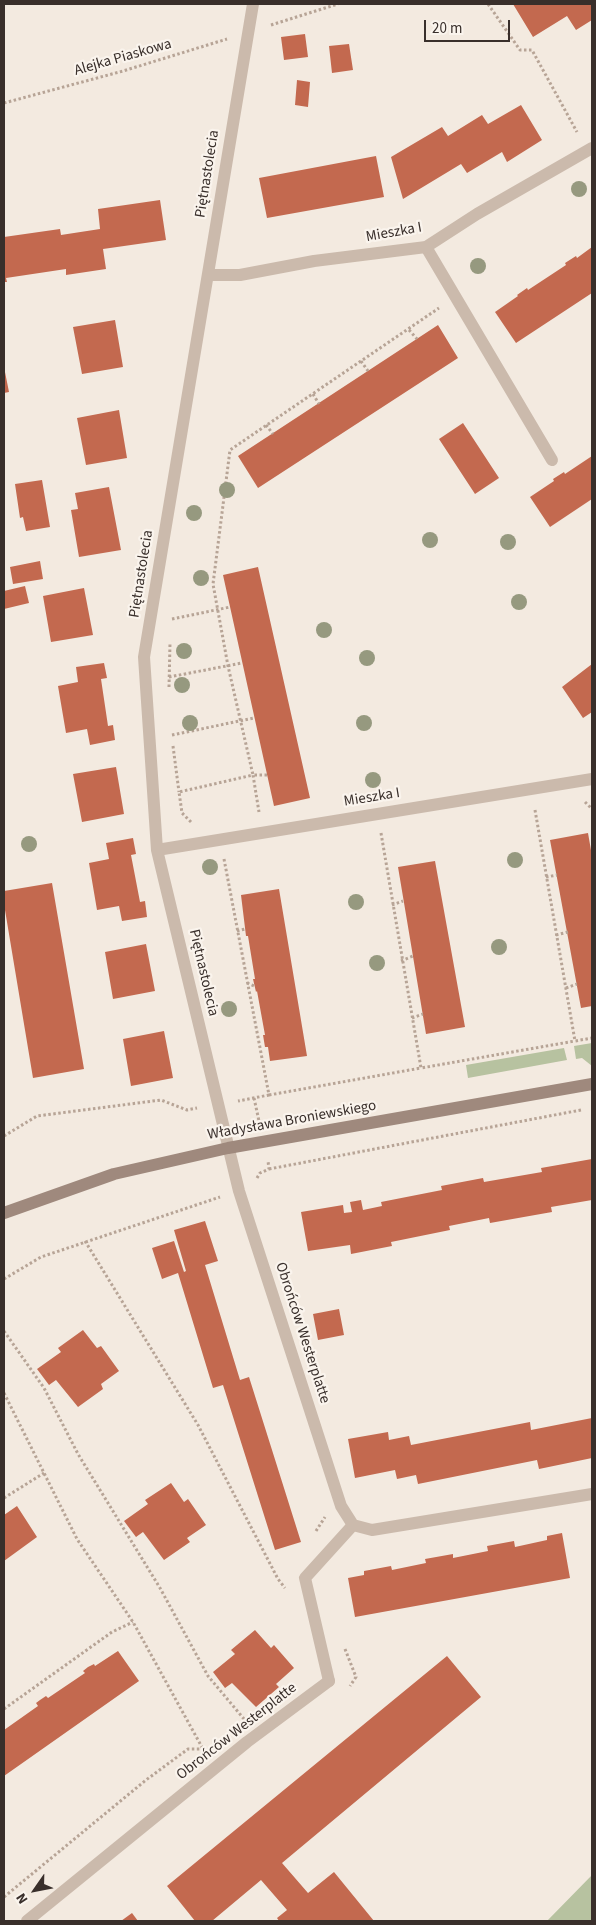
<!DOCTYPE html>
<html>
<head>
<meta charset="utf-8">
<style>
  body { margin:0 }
  #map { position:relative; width:596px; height:1925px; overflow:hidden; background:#f3eae0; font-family:"Source Sans 3",sans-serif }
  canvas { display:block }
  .frame { position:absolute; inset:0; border:5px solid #392f2b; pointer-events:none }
  .north { position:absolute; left:10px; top:1865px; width:50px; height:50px; -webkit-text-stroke:4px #faf4ed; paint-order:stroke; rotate:237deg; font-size:14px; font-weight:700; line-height:20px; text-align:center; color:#392f2b }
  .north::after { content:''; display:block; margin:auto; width:18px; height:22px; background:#392f2b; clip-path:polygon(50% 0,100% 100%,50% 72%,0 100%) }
  .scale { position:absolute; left:424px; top:20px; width:86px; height:22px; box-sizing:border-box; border:2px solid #392f2b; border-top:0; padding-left:6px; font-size:15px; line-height:18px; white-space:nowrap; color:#392f2b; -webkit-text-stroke:4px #faf4ed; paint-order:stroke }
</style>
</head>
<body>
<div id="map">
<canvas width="596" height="1925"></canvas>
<div class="frame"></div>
<div class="north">N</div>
<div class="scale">20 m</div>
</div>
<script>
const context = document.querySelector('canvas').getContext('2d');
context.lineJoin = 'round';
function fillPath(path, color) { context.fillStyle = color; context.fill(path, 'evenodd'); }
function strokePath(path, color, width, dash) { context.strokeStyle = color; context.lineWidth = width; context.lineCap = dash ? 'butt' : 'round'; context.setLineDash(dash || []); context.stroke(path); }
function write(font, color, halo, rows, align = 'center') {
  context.font = font + ' "Source Sans 3",sans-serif'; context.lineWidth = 4.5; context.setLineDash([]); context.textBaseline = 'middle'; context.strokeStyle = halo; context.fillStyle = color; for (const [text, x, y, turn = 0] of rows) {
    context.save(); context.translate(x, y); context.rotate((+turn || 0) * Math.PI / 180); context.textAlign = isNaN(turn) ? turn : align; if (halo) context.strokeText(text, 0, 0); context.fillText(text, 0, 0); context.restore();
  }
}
const green = new Path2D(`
  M592,1043V1066L582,1058L576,1059L574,1046Z
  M564,1048L567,1060L468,1078L466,1065Z
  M592,1875V1921H547Z`);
const building = new Path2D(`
  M513,4H592V20L576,30L567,16L533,37Z
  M305,34L308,57L284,60L281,37Z
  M349,44L353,70L332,73L329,46Z
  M297,80L310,82L308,107L295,105Z
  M521,105L542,140L507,162L502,152L467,173L461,164L403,199L391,157L442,127L448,136L482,115L488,124Z
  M376,156L384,197L267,218L259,178Z
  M160,200L166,240L103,249L106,269L66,275V269L6,278L7,282H4V237L60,229L61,235L100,229L98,209Z
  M592,247V293L516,343L495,312L518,296L517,295L527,288L528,290L566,265L565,263L576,256L577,258Z
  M115,320L123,367L82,374L73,327Z
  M438,325L458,358L258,488L238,456Z
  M4,367L9,392L4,393Z
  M119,410L127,458L86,465L77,418Z
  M463,423L499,478L475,494L439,439Z
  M592,456V499L550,527L530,497L554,481L553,479L564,472L565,474Z
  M42,480L50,527L26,531L23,517L20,518L15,484Z
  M109,487L121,550L79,557L71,510L78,509L75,493Z
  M40,561L43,579L13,584L10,567Z
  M258,567L310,798L274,806L223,575Z
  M25,586L29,603L4,609V591Z
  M84,588L93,635L51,642L43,596Z
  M104,663L107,678L101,679L108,726L113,725L115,740L90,745L87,729L66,733L58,686L78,682L76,667Z
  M592,664V712L583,718L562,687Z
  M116,767L124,814L82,822L73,774Z
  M588,833L592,856V1006L581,1008L550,840Z
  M133,838L136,854L131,855L140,902L145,901L147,917L122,921L119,906L97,910L89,863L109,859L106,843Z
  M435,861L465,1027L426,1034L398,867Z
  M52,883L84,1069L33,1078L4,904V891Z
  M279,889L307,1056L270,1061L268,1047H265L263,1035H265L257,991L256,992L253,979H255L248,936H246L241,895Z
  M146,944L155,991L113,999L105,952Z
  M164,1031L173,1078L131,1086L123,1039Z
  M592,1159V1200L551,1207L552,1212L490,1223L489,1218L449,1226L450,1230L391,1242L392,1246L351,1254L350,1245L308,1251L301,1212L343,1205L344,1213L352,1212L350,1202L361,1200L363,1210L382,1206L381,1202L442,1190L441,1186L483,1178L484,1182L542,1172L541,1168Z
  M205,1221L218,1261L205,1265L240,1380L249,1377L301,1542L275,1550L223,1385L213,1388L178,1273L162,1279L152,1248L174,1241L184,1272L186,1271L174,1230Z
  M339,1309L344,1335L318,1340L313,1314Z
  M83,1330L97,1348L101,1346L119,1371L101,1384L103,1389L78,1407L56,1380L49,1385L37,1369L61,1352L58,1348Z
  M592,1418V1458L539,1469L537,1460L418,1484L416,1475L397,1479L395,1470L355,1478L348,1439L388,1432L389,1440L409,1436L411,1445L530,1422L531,1430Z
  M171,1483L184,1502L188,1499L206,1525L187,1538L190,1542L164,1560L143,1532L136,1537L124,1521L148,1504L145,1500Z
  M17,1506L37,1537L4,1561V1515Z
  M562,1533L570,1578L355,1617L348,1578L364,1575V1571L391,1566L392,1570L426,1563L425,1559L453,1554V1558L488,1551L487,1546L514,1541L515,1547L547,1540V1536Z
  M255,1630L271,1648L274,1645L294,1668L276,1684L279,1687L256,1707L232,1683L225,1688L213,1672L235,1654L231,1650Z
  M118,1651L139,1681L4,1776V1730L38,1706L36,1703L40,1700L46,1696L48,1698L85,1673L83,1671L88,1667L94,1664L95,1666Z
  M447,1656L481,1697L282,1863L308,1893L334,1872L374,1921H279L277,1918L287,1910L261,1880L212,1921H195L167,1886Z
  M132,1913L138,1921H121Z`);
const path = new Path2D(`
  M488,4L520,50H532L577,132
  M271,25L338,4
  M4,103L123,71L227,39
  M409,330L417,339
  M361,361L368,371
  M313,394L319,404
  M266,425L273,434
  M172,619L230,607
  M169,677L242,663
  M169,687L170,643
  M172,735L254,718
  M173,746L179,792
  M267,775H253L228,666L213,584L230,450L439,308
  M585,802L592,809
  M535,810L575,1041L592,1038
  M191,822L182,813L179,792L253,775L259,812
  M381,833L421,1068L575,1041
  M224,859L269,1095L238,1101
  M546,877L557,875
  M392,905L403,901
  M237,931L245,929
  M556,935L568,932
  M401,961L413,956
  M247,983L254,986
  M566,988L577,984
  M412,1018L423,1014
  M269,1095L421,1068
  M254,1098L259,1121
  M4,1136L37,1116L161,1100L187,1110L197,1108
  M269,1169L581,1110
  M257,1178L260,1173L269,1169L268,1161
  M85,1241L198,1425L278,1579L285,1588
  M4,1279L41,1257L220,1197
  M4,1331L44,1388L78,1454L160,1588L208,1676L244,1719
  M4,1393L77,1539L133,1622L203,1749L206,1751
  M4,1498L44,1473
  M316,1531L325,1517
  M345,1649L356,1677L350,1686
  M4,1709L112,1632L133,1622
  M4,1897L146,1780L188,1749H202`);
const lane = new Path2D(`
  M426,247L552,460
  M329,1681L305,1578L353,1525`);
const street = new Path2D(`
  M253,4L144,657L157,850L239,1191L341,1506L353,1525L372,1530L592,1494
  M208,275H240L314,261L426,247L477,214L592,148
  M157,850L592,779
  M27,1921L247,1742L329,1681`);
const secondary = new Path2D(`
  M4,1213L114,1174L228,1148L592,1084`);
const trees = [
  [579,189],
  [478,266],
  [227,490],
  [194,513],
  [430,540],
  [508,542],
  [201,578],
  [519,602],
  [324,630],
  [184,651],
  [367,658],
  [182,685],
  [190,723],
  [364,723],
  [373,780],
  [29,844],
  [515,860],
  [210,867],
  [356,902],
  [499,947],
  [377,963],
  [229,1009]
];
const streetNames = [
  ["Alejka Piaskowa",123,58,-16],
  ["Piętnastolecia",208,174,-81],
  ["Mieszka I",394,233,-10],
  ["Piętnastolecia",142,574,-81],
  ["Mieszka I",372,798,-9],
  ["Piętnastolecia",203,973,77],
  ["Władysława Broniewskiego",292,1121,-10],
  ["Obrońców Westerplatte",302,1333,72],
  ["Obrońców Westerplatte",237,1732,-38]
];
fillPath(green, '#b7c2a0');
fillPath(building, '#c3694f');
strokePath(path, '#b7a496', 3, [2.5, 2.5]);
strokePath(lane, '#cbbaac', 12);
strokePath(street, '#cbbaac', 12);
strokePath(secondary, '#9f897d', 12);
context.fillStyle = '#96997f';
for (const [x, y] of trees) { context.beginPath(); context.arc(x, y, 8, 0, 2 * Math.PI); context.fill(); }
write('15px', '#392f2b', '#faf4ed', streetNames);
</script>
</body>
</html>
